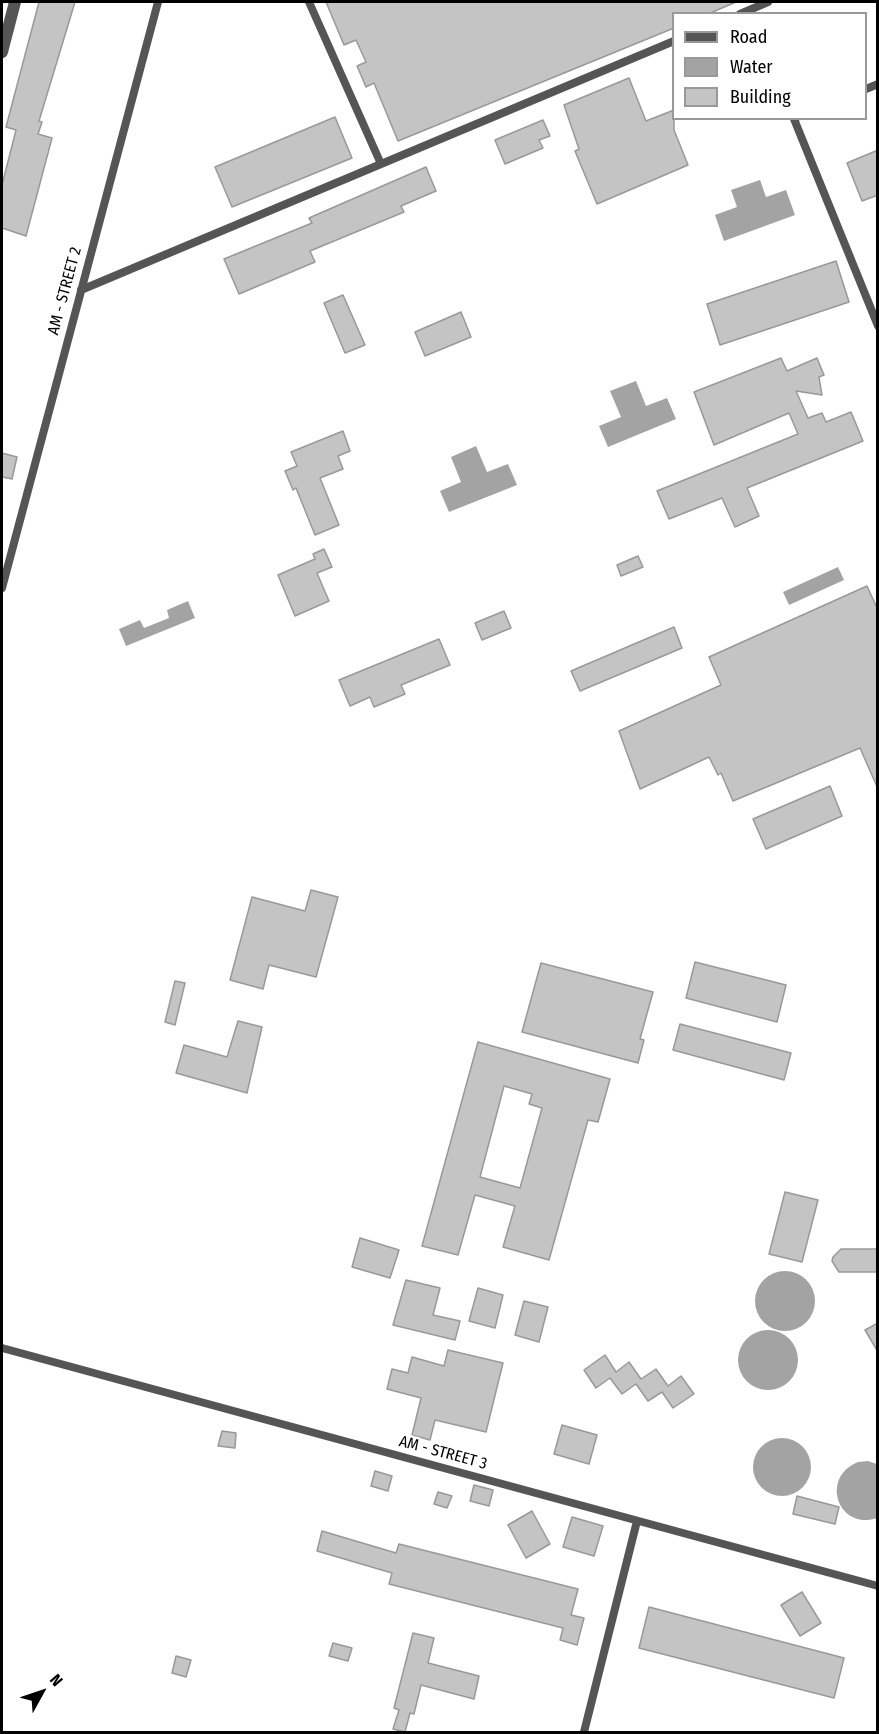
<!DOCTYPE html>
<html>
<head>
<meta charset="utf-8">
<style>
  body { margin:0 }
  #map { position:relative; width:879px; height:1734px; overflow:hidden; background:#fff; font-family:"Fira Sans Condensed",sans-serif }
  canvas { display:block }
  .frame { position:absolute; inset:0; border:3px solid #000; pointer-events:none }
  .legend { position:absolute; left:672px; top:12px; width:195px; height:108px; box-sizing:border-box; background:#fff; border:2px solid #999; margin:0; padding:8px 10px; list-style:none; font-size:18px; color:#000 }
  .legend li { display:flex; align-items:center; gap:12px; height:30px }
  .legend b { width:30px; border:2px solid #999 }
  .north { position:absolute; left:12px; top:1662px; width:60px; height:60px; -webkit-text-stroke:4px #fff; paint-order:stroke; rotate:50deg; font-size:16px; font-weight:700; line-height:24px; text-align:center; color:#000 }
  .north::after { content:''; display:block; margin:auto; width:21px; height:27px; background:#000; clip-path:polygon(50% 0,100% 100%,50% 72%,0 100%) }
</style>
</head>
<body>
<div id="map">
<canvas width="879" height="1734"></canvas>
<div class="frame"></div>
<ul class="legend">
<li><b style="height:8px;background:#555"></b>Road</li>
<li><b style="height:16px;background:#a3a3a3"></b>Water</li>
<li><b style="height:16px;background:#c4c4c4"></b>Building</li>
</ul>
<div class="north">N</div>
</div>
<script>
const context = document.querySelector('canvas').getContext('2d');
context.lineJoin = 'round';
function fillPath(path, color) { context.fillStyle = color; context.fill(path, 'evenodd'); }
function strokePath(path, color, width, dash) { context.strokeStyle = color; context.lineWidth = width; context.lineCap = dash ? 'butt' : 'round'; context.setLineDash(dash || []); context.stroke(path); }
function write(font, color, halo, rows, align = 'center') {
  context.font = font + ' "Fira Sans Condensed",sans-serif'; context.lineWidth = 5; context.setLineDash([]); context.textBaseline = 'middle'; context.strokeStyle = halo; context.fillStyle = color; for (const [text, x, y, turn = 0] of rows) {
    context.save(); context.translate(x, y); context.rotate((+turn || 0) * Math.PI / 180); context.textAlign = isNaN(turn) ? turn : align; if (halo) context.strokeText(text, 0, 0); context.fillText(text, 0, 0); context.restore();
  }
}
const water = new Path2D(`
  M760,180L766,197L786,190L795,215L724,241L715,215L737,207L731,190Z
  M636,381L646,406L667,398L676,419L608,447L599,426L621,417L610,391Z
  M476,446L487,472L508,464L517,485L449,512L440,491L461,482L451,457Z
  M838,567L844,580L789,605L783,592Z
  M188,601L195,618L126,646L119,629L140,620L144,628L169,618L167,610Z
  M755 1301a30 30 0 1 1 60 0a30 30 0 1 1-60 0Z
  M738 1360a30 30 0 1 1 60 0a30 30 0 1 1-60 0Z
  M753 1467a29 29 0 1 1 58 0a29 29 0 1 1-58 0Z
  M858,1462L868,1461L877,1464V1518C839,1531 819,1478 858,1462Z`);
const building = new Path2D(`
  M39,2H75L39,121L42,122L38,134L52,138L26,236L2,228V185L16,130L6,127Z
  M326,2H736L708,14H674V28L398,141L374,83L366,87L357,66L366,62L356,40L344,45Z
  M629,78L646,121L674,110V130L688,165L597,204L575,151L579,149L564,105Z
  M335,117L352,158L232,207L215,167Z
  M543,120L550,136L539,140L543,148L505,164L495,140Z
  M878,150V195L862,201L847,163Z
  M426,167L436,191L401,206L404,212L310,251L315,262L239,294L224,259L312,223L309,218Z
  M836,261L849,302L720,345L707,304Z
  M343,295L365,345L345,353L324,303Z
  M461,312L471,337L425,356L415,332Z
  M781,358L787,371L817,358L824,375L819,377L822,395L796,391L808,418L822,413L826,422L851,412L863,441L747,488L759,516L735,527L722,498L669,519L657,491L798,434L789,413L714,445L694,392Z
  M343,431L350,451L338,456L343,469L320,478L339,525L315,535L296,488L293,490L285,471L297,466L291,452Z
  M2,453L17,457L12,479L2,477Z
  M324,549L332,567L317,573L329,601L295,616L278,575L315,559L313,554Z
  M638,556L643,567L621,576L617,565Z
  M867,586L878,610V789L860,748L733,801L721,773L718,775L709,757L640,789L619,731L721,685L709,657Z
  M504,611L511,628L482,640L475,623Z
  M674,627L682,648L580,691L571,671Z
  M439,639L450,665L401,685L405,694L374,707L370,697L350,706L339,680Z
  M830,786L842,816L766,849L753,819Z
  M311,890L338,897L316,977L269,965L263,989L230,980L252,897L305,911Z
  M695,962L786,985L777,1022L686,998Z
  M541,963L653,992L640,1039L644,1040L638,1063L522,1032Z
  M175,981L185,983L175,1025L165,1022Z
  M238,1021L262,1027L247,1093L176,1073L184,1045L227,1057Z
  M680,1024L791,1053L784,1080L673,1050Z
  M478,1042L610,1079L598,1122L588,1120L549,1260L503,1247L515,1206L475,1195L458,1255L422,1246ZM504,1086L532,1094L529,1104L542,1108L520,1188L480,1177Z
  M785,1192L818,1200L802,1262L769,1254Z
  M360,1238L399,1250L390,1278L352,1267Z
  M841,1249H878V1272H839L832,1261L833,1257Z
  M406,1280L440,1288L433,1315L460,1321L455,1340L393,1325Z
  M478,1288L503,1295L495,1328L469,1321Z
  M524,1301L548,1307L539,1342L515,1335Z
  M878,1323V1352L865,1330Z
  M448,1350L503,1363L486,1432L435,1420L430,1440L412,1435L421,1398L387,1389L392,1369L408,1373L412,1357L444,1366Z
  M605,1355L616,1372L629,1362L641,1379L656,1369L668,1386L681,1376L694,1394L673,1408L662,1392L648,1401L636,1384L622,1394L610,1378L596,1388L584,1370Z
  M562,1425L597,1435L589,1464L554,1454Z
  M222,1431L236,1433L235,1448L218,1446Z
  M375,1471L392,1476L388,1491L371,1486Z
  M474,1485L493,1490L489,1506L470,1501Z
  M438,1492L452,1496L447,1508L434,1504Z
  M797,1496L839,1507L835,1524L793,1514Z
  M532,1511L550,1544L526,1558L508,1525Z
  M572,1517L603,1526L594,1556L563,1547Z
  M322,1531L396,1553L399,1544L578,1589L571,1615L584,1618L577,1645L560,1640L563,1628L389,1584L392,1573L317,1551Z
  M802,1592L821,1623L800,1636L781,1605Z
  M649,1607L844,1658L834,1698L639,1648Z
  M413,1633L434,1638L428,1663L479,1676L474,1699L421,1685L414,1714L410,1713L405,1732L393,1729L399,1710L394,1708Z
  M333,1643L352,1648L348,1661L329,1656Z
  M176,1656L191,1660L186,1677L172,1673Z`);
const lane = new Path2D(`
  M309,2L381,164
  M740,14L768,2
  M866,89L878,84
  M796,118L794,119L878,326
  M81,290L674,41
  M2,588L158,2
  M2,1348L878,1586
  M584,1732L637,1521`);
const street = new Path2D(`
  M2,52L15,2`);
const streetNames = [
  ["AM - STREET 2",65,291,-75],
  ["AM - STREET 3",443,1453,15]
];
fillPath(water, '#a3a3a3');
fillPath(building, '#c4c4c4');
strokePath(building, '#999', 1.5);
strokePath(lane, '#555', 8);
strokePath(street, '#555', 12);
write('16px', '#000', '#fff', streetNames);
</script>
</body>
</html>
